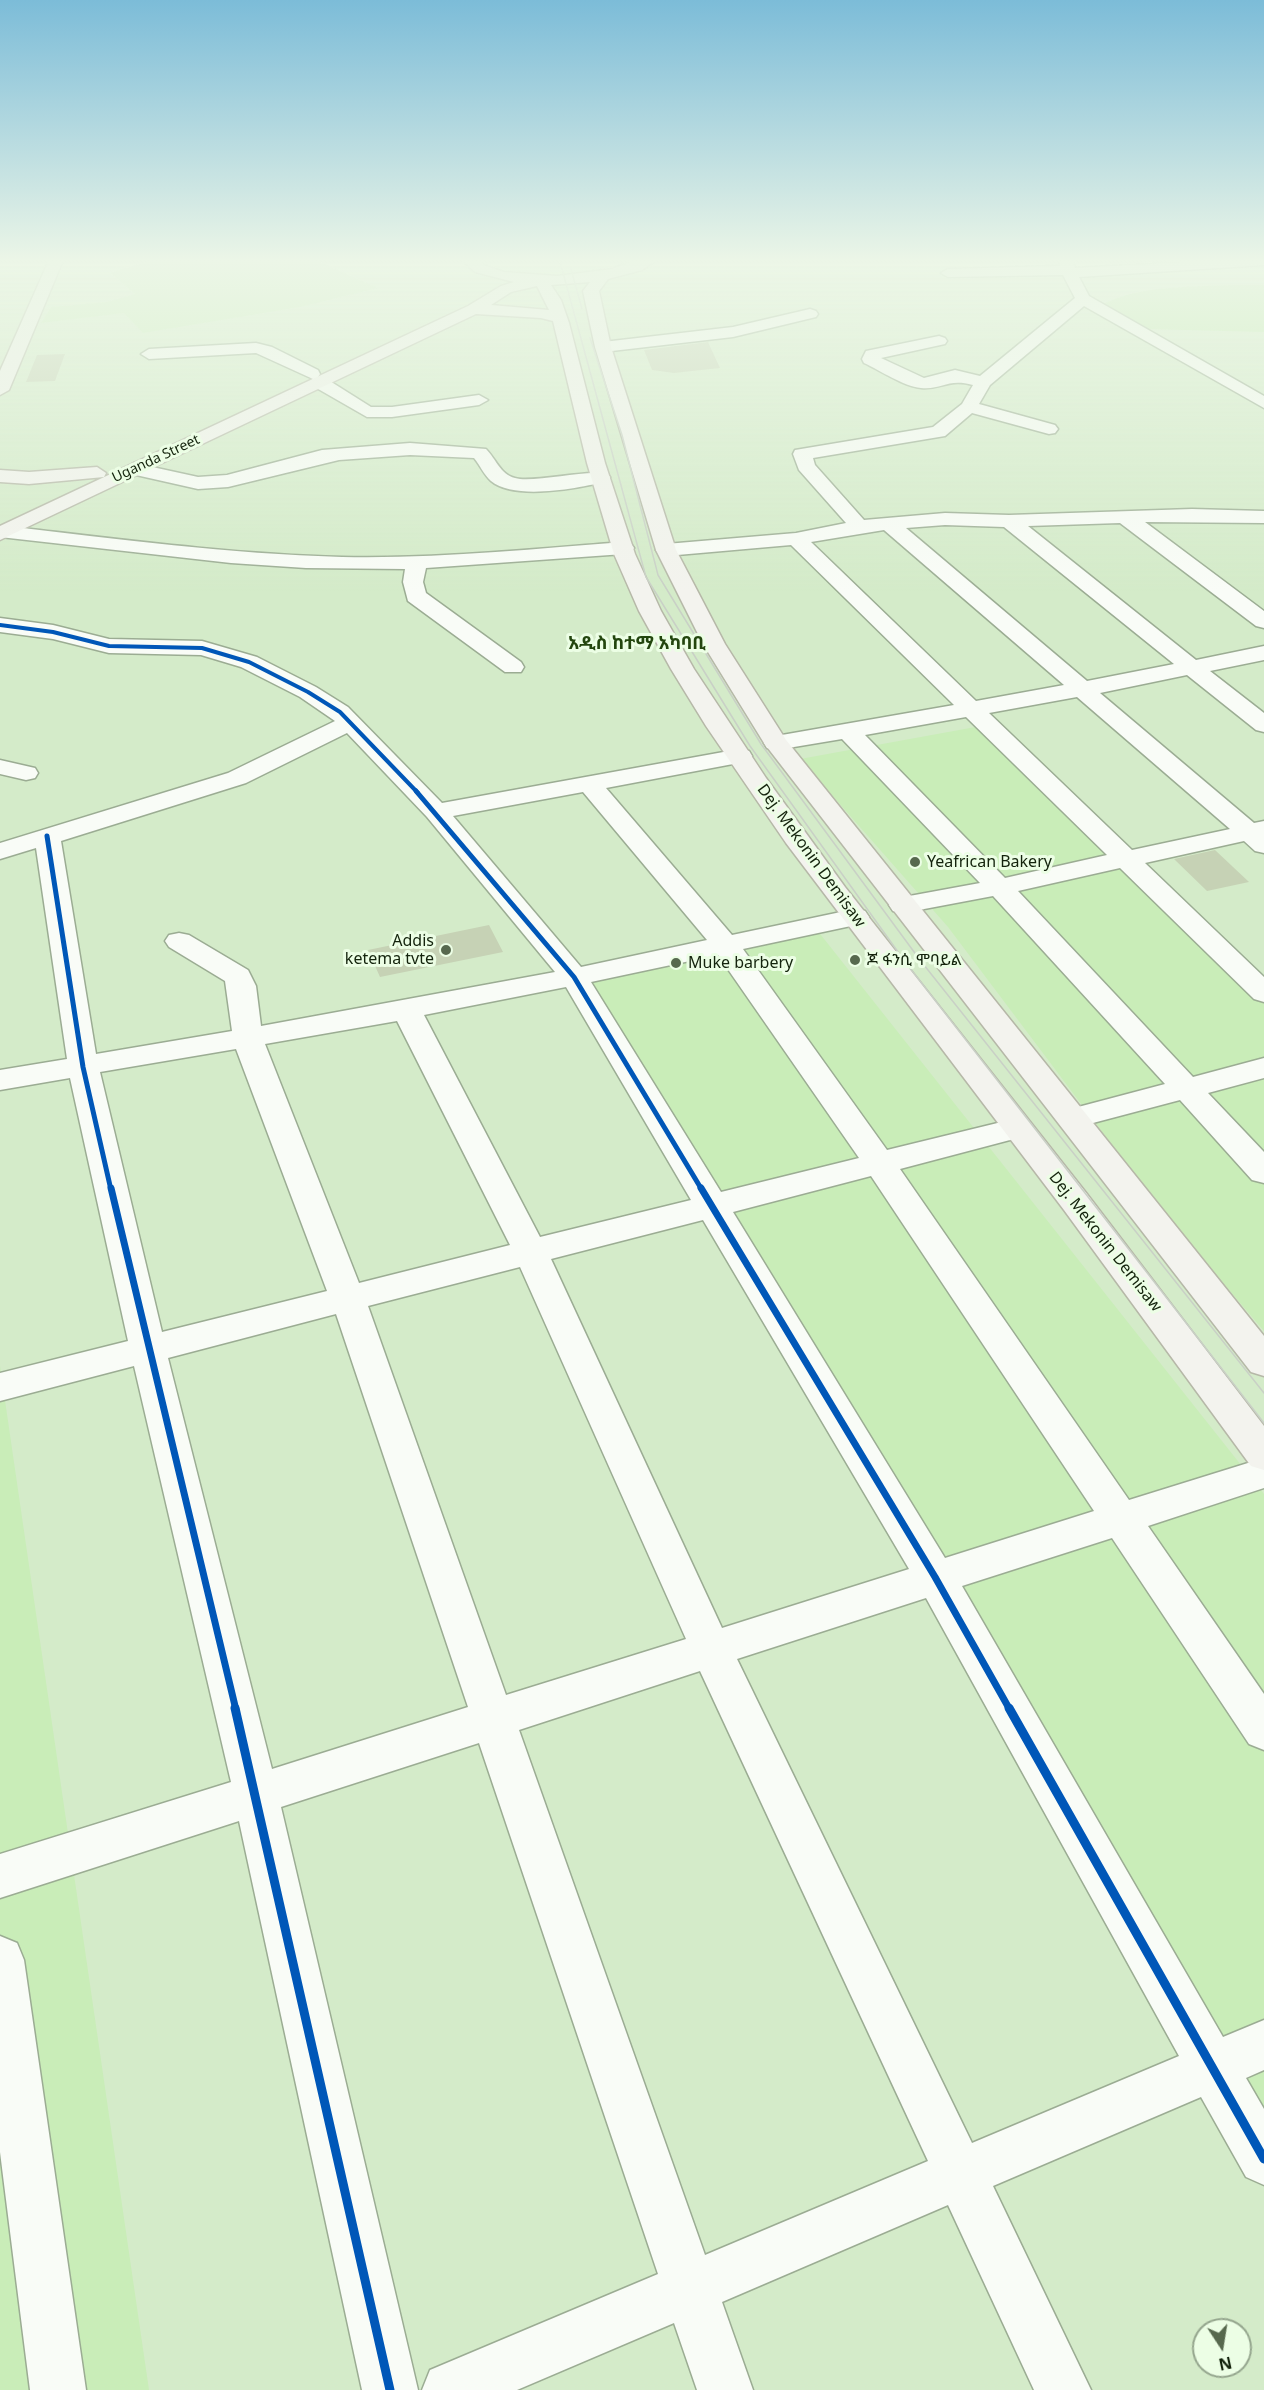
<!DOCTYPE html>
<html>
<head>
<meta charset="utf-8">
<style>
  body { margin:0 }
  #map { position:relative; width:1264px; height:2390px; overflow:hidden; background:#d4ebc9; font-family:"Noto Sans",sans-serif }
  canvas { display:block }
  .north { position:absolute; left:1192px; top:2318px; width:60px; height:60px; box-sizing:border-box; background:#ecfee5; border:2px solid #95a68e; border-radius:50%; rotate:168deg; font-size:16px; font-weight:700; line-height:24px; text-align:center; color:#13230c }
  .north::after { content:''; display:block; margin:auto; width:21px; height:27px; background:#57694e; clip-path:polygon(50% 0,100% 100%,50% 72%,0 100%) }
</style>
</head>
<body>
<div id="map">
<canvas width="1264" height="2390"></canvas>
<div class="north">N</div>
</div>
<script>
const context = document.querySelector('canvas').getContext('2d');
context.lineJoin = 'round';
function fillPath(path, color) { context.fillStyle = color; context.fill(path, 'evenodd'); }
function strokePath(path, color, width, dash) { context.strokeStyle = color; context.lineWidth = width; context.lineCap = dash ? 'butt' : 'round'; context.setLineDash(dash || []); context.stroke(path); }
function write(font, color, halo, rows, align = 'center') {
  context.font = font + ' "Noto Sans","Noto Sans Ethiopic",sans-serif'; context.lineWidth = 6; context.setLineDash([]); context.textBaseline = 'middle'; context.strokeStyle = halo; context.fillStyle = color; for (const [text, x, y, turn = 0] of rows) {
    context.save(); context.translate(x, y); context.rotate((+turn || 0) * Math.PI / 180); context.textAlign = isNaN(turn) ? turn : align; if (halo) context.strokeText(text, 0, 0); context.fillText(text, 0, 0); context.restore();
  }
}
const built = new Path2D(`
  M159,258H311L378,288L300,307L143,333L124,313L41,323L51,307L107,302L135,294L110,273Z
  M981,726L1264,992V1331L1164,1214L948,927L800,759Z
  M817,930L1264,1494V2122L584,971Z
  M0,1366L149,2390H0Z`);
const green = new Path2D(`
  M1232,285H1264V332L1143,329L1103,304C1142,285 1190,287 1232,285Z`);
const building = new Path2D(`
  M708,342L720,368L674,373L652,370L644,350Z
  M65,354L55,381L26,382L37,355Z
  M1215,850L1249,882L1207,891L1174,859Z
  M489,925L503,952L380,977L368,950Z`);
const minor = new Path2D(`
  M1059,258H1073L1075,268L1264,258V265L1079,277L1089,296L1264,396V408L1084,306L990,385L979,404L1055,425L1058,429L1055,433L1049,434L972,413L945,436L813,458L815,465L864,520L945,513L1009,515L1192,509L1264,511V523L1145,522L1264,611V628L1256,626L1120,523L1028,526L1196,660L1264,646V660L1210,671L1264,713V732L1256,730L1187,675L1100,693L1254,823L1264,821V853L1255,851L1244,841L1145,863L1264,977V1002L1254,999L1120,868L1018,891L1193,1077L1264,1058V1078L1208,1093L1264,1152V1183L1252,1180L1180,1100L1074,1128L1063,1125L1058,1118L1063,1111L1165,1084L993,896L903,913L893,911L889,905L893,899L980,883L842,739L776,750L767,748L764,743L767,738L776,736L954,705L791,545L666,556L659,554L656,550L659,546L666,544L796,533L846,523L799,470L793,454L795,450L933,427L962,404L973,385C947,378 943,390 921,388C903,386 881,371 864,363L862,359L866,351L939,336L945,338L947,341L945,344L881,358L924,378L955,370L980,376L1075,298L1063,275L948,277L941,273L948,269L1060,266ZM945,525L1004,527L1174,664L1087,681L906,528ZM884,530L1064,685L976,701L811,542ZM1077,697L1230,829L1132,850L989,713ZM966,717L1107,855L1005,878L865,735Z
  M810,309L816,311L818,314L816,317L733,337L603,352L595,347L603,342L733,327Z
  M256,343L272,347L318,370L320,374L318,377L325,378L371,407H392L479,395L488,400L479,405L392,417H367L313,386L310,382L313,379L256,353L149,359L141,354L149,349Z
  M410,443L486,449C496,459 500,474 515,478C535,484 602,465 610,477L608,481C580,488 515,501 491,481C484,475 480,465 474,458L410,455L339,460L228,487L198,489L127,473L125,469L134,463L198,477L227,475L322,450Z
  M6,526C118,539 229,554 342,557C436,559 530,549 624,542L631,544L634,548L631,552L624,554L426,568L423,582L426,593L521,662L524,667L521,672H505L408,601L403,582L405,569L306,568L231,563L0,537V527Z
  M0,618L53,625L109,639L202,641L257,657L316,687L348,707L442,803L740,749L749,751L752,756L749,761L606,788L732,935L855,909L865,911L869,917L865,923L743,949L887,1150L1018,1118L1029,1121L1034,1128L1029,1135L900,1169L1129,1500L1264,1458V1488L1148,1526L1264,1694V1750L1249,1744L1112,1538L962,1586L1223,2037L1264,2020V2070L1246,2078L1264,2109V2185L1246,2177L1201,2097L993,2186L1091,2390H1034L948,2205L722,2302L753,2390H697L674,2323L517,2390H422L430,2370L658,2274L479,1743L281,1807L418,2390H362L239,1821L0,1898V1854L231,1782L134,1366L0,1401V1373L128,1341L70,1078L0,1090V1070L67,1059L36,848L0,859V843L228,773L335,721L300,697L241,667L201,655L109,653L53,639L0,632ZM347,733L427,817L555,972L261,1026L256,986L248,970L189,935L179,933L169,935L165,941L169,947L225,981L232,1031L96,1054L61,841L246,783ZM583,792L707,940L581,967L453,816ZM718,955L859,1158L721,1192L591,982ZM566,987L691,1200L540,1237L424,1015ZM397,1021L510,1245L359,1283L265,1044ZM236,1049L327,1291L162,1332L100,1072ZM871,1176L1094,1511L945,1558L733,1212ZM703,1220L909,1569L722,1628L551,1259ZM520,1267L686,1639L506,1695L368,1306ZM336,1314L468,1707L272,1769L168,1358ZM926,1598L1179,2056L972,2143L737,1659ZM700,1671L928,2161L705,2255L519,1730Z
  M0,760L35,768L38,773L35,778L26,780L0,774Z
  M0,1936L17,1943L24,1960L86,2390H30L0,2152Z`);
const major = new Path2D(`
  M50,258H64L9,390L0,395V371Z
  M460,258H476L486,266L504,272L557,276L612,269L641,258H659L642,270L608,279L599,291L611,347L676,550L725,644L786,740L1264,1336V1376L1251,1372L764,743L703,644L656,550L595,347L583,291L590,282L551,285L561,300L569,323L605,463L635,554L661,611L694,669L766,778L845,887L1087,1194L1264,1426V1470L1251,1466L1064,1210L786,843L706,726L671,669L639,611L614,554L587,463L553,321L541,318L476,314L0,540V526L468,306L501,286L514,282L475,272ZM537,286L549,310L491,305L511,292Z
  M97,467L106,473L104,477L29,484L0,482V470L29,472Z`);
const tram = new Path2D(`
  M559,258L646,577L750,746L906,963L1264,1423
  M571,269L582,309
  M590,338L622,435L658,575L761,744L920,960L1264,1393`);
const cyclewayFar3 = new Path2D(`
  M0,625L53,632L109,646L202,648L249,662L308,692L340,712L418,793`);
const cyclewayFar2 = new Path2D(`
  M416,791L574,977L702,1190
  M47,836L83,1067L111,1190`);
const cyclewayFar1 = new Path2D(`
  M111,1188L236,1710
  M701,1188L935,1577L1010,1710`);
const cycleway = new Path2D(`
  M235,1708L390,2390
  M1009,1708L1264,2159`);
const markers = [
  [915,862,6,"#57694e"],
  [446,950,6,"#57694e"],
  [855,960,6,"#57694e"],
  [676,963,6,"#57694e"]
];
const farStreetnames = [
  ["Uganda Street",156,459,-25]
];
const streetNames = [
  ["Dej. Mekonin Demisaw",811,856,54],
  ["Dej. Mekonin Demisaw",1105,1242,52]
];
const poiNames = [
  ["Yeafrican Bakery",927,862],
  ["Addis",434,941,"right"],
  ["ketema tvte",434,959,"right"],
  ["ጆ ፋንሲ ሞባይል",867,960],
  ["Muke barbery",688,963]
];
const farDistrictnames = [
  ["አዲስ ከተማ አካባቢ",637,644]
];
fillPath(built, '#c9edb8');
fillPath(green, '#c1ebad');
fillPath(building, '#c6d2b5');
strokePath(minor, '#9bac93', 3);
strokePath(major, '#b6b8a8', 3);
fillPath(minor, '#f9fcf7');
fillPath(major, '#f3f3ee');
strokePath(tram, '#c9d0c6', 1.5);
strokePath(cyclewayFar3, '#0057b8', 4);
strokePath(cyclewayFar2, '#0057b8', 5);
strokePath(cyclewayFar1, '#0057b8', 7);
strokePath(cycleway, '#0057b8', 9);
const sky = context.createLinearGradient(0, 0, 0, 593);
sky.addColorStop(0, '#7cbcd8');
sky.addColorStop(0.44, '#ecf6e7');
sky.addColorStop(1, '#ecf6e700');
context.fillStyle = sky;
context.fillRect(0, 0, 1264, 593);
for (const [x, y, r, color] of markers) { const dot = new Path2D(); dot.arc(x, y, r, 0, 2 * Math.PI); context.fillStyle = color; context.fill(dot); strokePath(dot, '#ecfee5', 2); }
write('14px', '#13230c', '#ecfee5', farStreetnames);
write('16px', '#13230c', '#ecfee5', streetNames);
write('16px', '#13230c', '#ecfee5', poiNames, 'left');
write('bold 18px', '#23460e', '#ecfee5', farDistrictnames);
</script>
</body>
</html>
